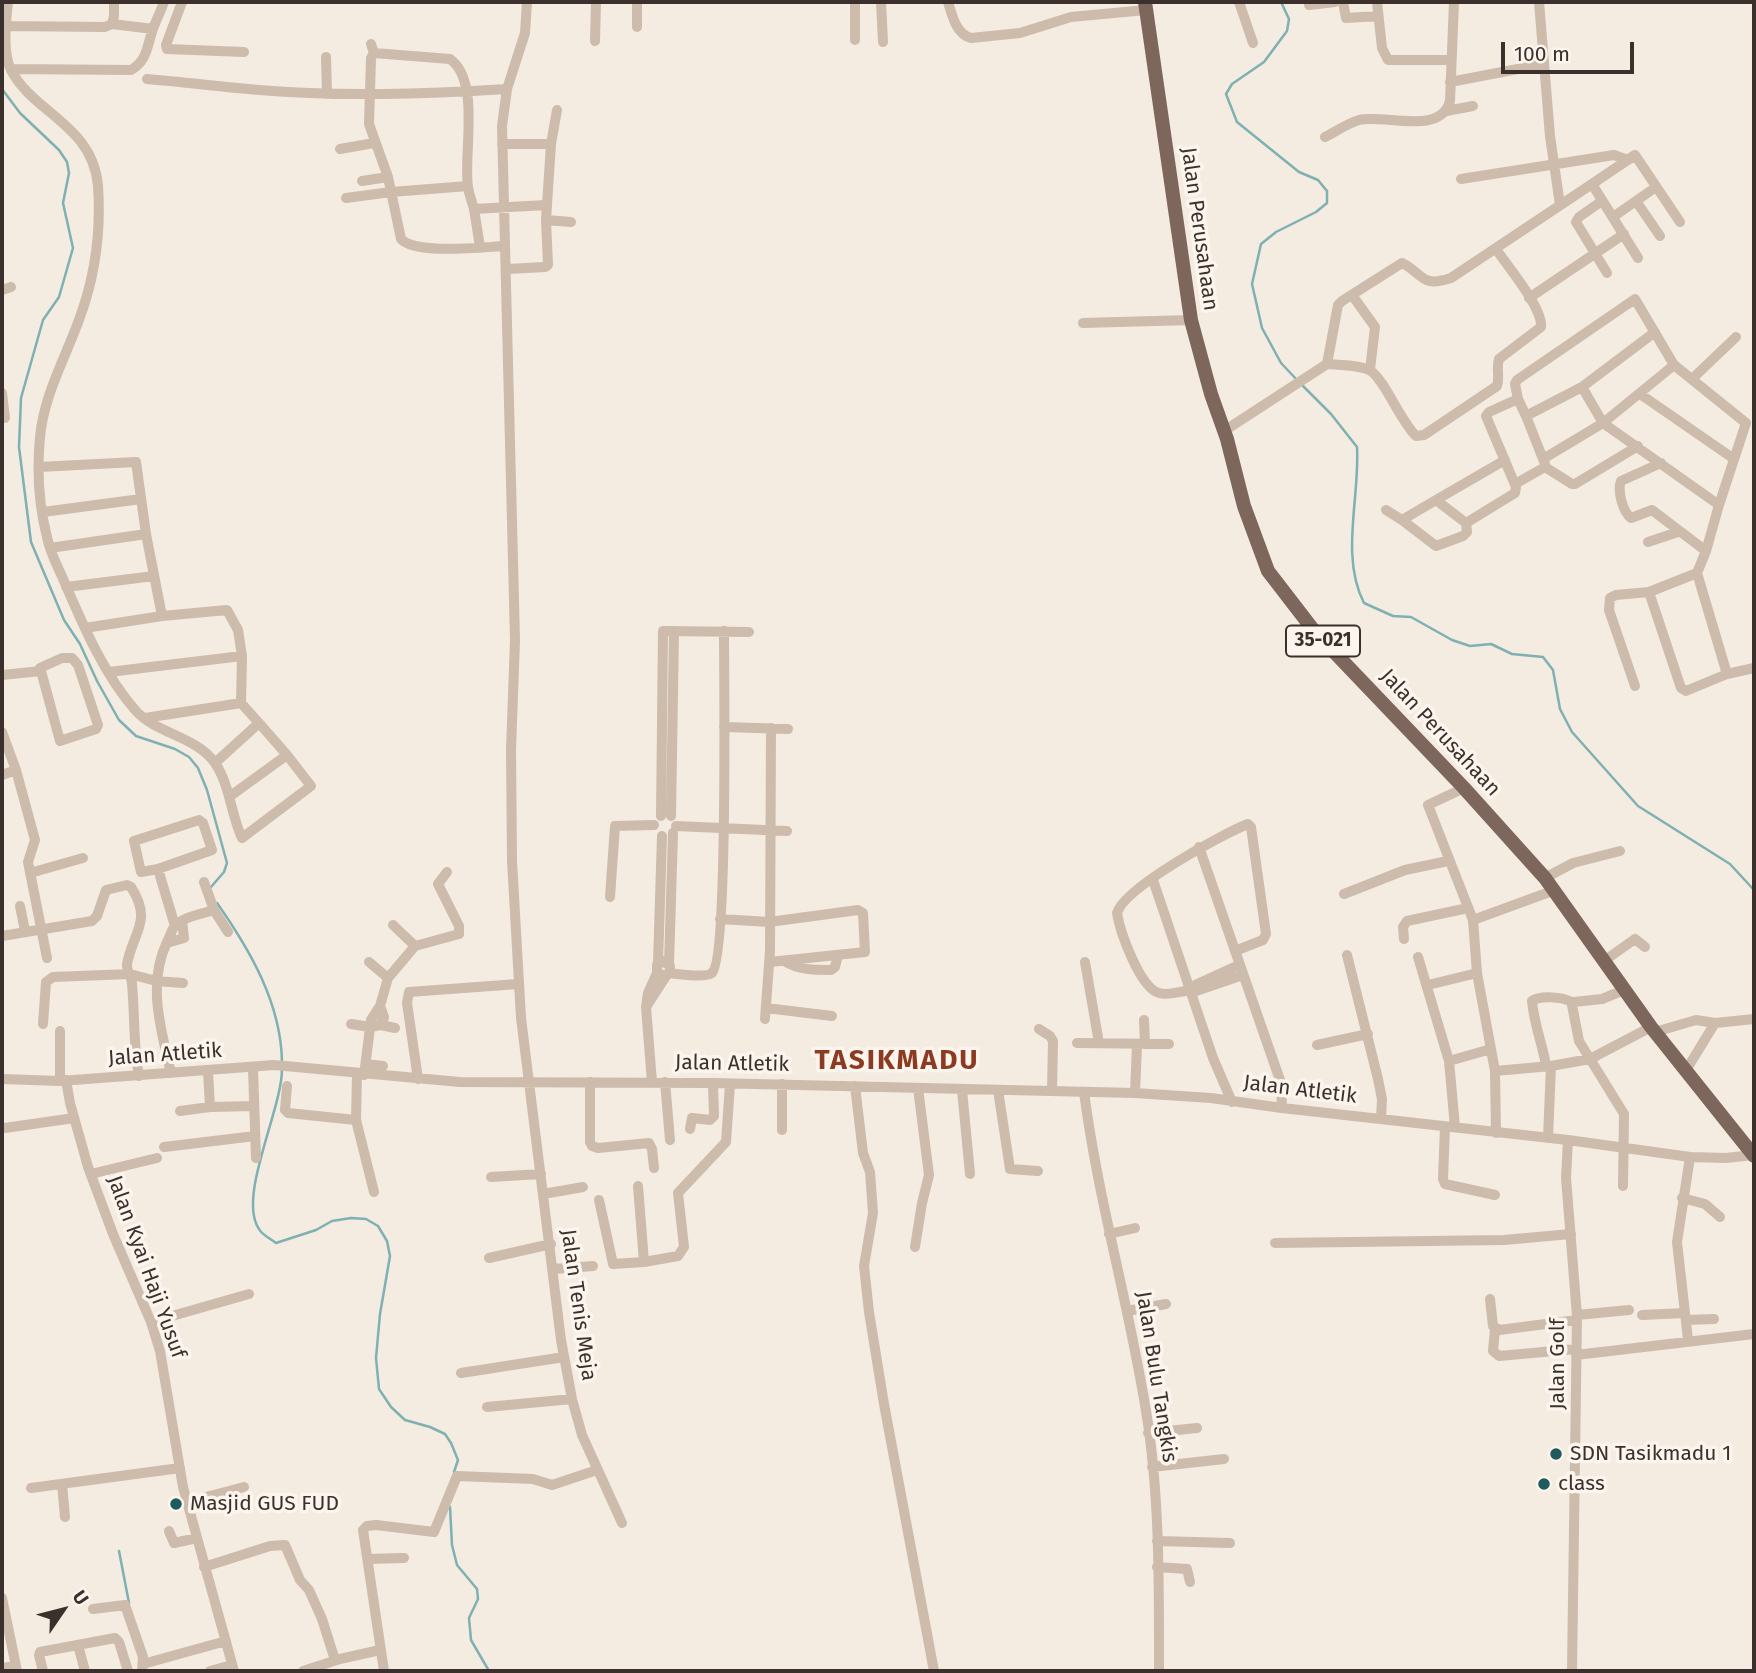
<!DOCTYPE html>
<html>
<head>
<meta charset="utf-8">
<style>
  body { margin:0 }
  #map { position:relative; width:1756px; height:1673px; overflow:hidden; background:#f4ebe1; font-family:"Fira Sans",sans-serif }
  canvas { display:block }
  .frame { position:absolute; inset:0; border:4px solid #3b302b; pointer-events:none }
  .north { position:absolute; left:28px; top:1575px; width:70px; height:70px; -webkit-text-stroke:5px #fbf5ee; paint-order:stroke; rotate:55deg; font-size:19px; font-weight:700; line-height:28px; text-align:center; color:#3b302b }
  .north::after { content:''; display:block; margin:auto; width:24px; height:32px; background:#3b302b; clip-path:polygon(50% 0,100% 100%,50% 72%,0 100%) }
  .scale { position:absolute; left:1501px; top:42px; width:133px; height:32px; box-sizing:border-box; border:4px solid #3b302b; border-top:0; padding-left:9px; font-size:21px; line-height:24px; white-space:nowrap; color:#3b302b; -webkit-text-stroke:5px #fbf5ee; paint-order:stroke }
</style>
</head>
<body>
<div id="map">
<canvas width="1756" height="1673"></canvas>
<div class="frame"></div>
<div class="north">U</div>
<div class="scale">100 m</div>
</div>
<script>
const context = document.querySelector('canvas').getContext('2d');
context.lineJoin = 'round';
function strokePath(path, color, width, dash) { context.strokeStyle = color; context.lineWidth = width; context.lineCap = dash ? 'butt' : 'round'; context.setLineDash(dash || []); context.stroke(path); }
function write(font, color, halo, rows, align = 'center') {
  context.font = font + ' "Fira Sans",sans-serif'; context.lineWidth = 7; context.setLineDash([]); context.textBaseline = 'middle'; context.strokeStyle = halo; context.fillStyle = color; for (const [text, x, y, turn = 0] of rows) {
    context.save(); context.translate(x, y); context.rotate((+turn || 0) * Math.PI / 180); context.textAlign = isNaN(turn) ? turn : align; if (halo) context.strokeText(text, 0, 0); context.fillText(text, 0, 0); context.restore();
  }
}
const stream = new Path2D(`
  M1281,2L1289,19L1287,31L1264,62L1232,84L1226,94L1237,122L1299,172L1318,180L1327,191V203L1316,212L1276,232L1261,244L1252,284L1262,328L1281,363L1297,380
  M2,89L20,113L59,150L67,162L69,173L63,203L73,248L59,297L43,320L21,398L19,447L31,542L64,620L80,644L97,681L119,720L136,736L175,749L189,757L198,768L207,790L227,863L224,872L211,887
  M1302,385L1331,414L1357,447C1360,498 1340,556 1364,603L1393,616L1411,617L1452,640L1470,646L1491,644L1512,654L1543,657L1553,670L1560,709L1572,732L1638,806L1730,864L1754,890
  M217,903C250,950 281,1003 282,1062
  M1754,964V998
  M282,1069C282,1110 237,1197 259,1229C262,1235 271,1239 276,1243L316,1230L332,1221L351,1218L366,1219L378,1226L387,1241L390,1256L380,1314L376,1358L379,1389L391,1407L405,1420L430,1427L445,1434L451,1443L458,1460L454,1472
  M450,1507L452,1545L457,1565L477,1589L478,1599L469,1618L471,1640L489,1671
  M119,1551L129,1603`);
const minor = new Path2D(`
  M8,2C6,22 2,51 11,70C33,113 93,125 98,186C101,230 95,276 80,317C66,357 44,394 40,437C37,469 39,506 47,537C50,553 58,567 64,581C83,625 104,675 136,711C157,734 196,736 215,763C230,785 231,815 242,838L311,786L287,755
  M182,2L166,45L167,49L244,52
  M527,2L525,33L507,89L502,126L515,640L511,750L512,861L521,1018L561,1340L572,1399L582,1435L622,1523
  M637,2V27
  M881,2L883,42
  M948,2C952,15 956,34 971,38L1020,33L1071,17L1146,10
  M1239,2L1253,43
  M1343,2L1346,18L1378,16
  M1377,2L1382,48L1388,60H1450
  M1539,2L1550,136L1560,205
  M1309,5L1335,2
  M112,24L114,16V2
  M6,26L105,27L112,24L153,29
  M855,40V2
  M595,41L596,2
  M371,44L374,53L371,58L369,124L388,177L401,239C416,255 483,247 505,246
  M374,53L450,59C481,81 463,154 468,187C469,194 472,202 474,209L546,205
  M326,57L327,94
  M11,69L131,70C148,60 147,45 153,29C156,20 161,11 164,2
  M147,79C184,82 222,87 259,90C341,97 425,94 507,89
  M1450,82L1544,64
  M1446,111L1473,106
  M1325,137C1335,132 1348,123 1359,120C1384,114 1441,136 1450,101L1454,2
  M502,144H551L546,220L548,265L545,267L507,269
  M551,144L557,110
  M340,149L374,143
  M1461,179L1614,155L1628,160
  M362,181L388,177
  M1592,184L1635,155L1680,222
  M346,198L391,192L468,186
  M1602,201L1579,217L1576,222L1607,273
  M1636,201L1660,236
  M474,209L480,247
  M1613,217L1656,187
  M546,220L571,222
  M2,290L11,287
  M1352,295L1375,327L1370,370
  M1529,298L1624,234
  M1083,323L1191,320
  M1327,364L1338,305L1342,301L1402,263C1424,274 1420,288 1451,278L1592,184L1638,258
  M1692,379L1736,337
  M1582,387L1603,423L1719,505
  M2,393L5,418
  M1640,394L1734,459
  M1518,399L1526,416L1582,387L1655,332
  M1526,416L1545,464
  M1224,431L1327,364C1340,365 1361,365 1371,371C1385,381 1400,420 1416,436L1424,435L1497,386C1500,377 1496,368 1499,359L1541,327C1543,308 1508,267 1496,249
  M1543,459L1603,423L1674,365
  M1661,463L1621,481C1617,491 1623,512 1631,518L1652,510L1706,551
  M39,467L136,462L146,534L162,616L227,610L238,630L242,656L109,672
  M1515,484L1545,467L1572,484H1575L1638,446
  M1436,500L1505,460
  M1386,510L1402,520L1436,500L1466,523L1515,493L1516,487L1486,416L1489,412L1518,399L1515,384L1517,380L1635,299L1674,365L1746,423L1719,505L1706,551L1697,573L1727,674
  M43,512L141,499
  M1402,520L1436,546L1463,536L1467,532L1466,523
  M1648,542L1678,532
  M50,548L146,534
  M66,587L154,576
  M1649,592L1697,573
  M85,628L162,616
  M2,675L41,671L40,668L62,658H72L78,665L98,725L96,729L60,741L41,671
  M1635,686L1609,610L1610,598L1616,595L1649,592L1681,688L1686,691L1727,674L1754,668
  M145,718L241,703L242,656
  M724,727L788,729
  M2,732L16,770L35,840L28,862L47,958
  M215,763L259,723L241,703
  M2,775L16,770
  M1464,788L1428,805L1473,920L1477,973L1495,1071L1496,1133
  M229,797L287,755L259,723
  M661,816L663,631L749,632
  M671,816L674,631
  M199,820L203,823L212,850L158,869L141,872L134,841Z
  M676,826L787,831
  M1199,847L1281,1083L1282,1108
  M158,869L175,926
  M30,873L83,858
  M1545,878L1573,863L1620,851
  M1153,880L1213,1058L1232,1102
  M1344,894L1405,870L1448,861
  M610,897L615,826L654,825
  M20,906L25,931
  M214,910L228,932
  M720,919L769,922L858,910L863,913L865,952L770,962
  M1473,920L1555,890
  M393,925L415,946
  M2,936L92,921L97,916L106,890L127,885L131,887C153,921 133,932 127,964C126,970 132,977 132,984C135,1015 133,1045 139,1076
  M1404,939L1403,927L1407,921L1468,908
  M167,943L184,938L182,921
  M1235,951L1263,940L1266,934L1251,827L1248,824C1222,834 1124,888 1117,913C1120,932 1140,988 1159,993C1172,997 1184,988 1196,991L1243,975
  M1347,955L1378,1079L1382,1099L1381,1119
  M1418,957L1449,1061L1455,1127
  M784,961C799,970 814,970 831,970L835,967L838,955
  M1604,961L1635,939L1645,947
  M369,962L388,978
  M1085,962L1099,1043
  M658,963L662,836
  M669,964L673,833
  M669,973C678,974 705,978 712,973C728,959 724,671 724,631
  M1428,985L1477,973
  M1190,990L1195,985L1239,965
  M646,1007L666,976
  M766,1008L832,1016
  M765,1019L770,951L771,728
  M1144,1020L1145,1044
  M43,1024L46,982L53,977L130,974L156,981L183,983
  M351,1024L370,1027L381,1025L384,1017L380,1006
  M381,1025L395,1028
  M1039,1029L1050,1036L1053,1041L1052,1091
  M1655,1032L1696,1020L1715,1023L1754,1019
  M1077,1043L1169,1044
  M1317,1045L1368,1034
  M1449,1061L1491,1049
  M366,1064L383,1066
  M1546,1065C1542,1043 1534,1024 1532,1001C1541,995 1562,997 1572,1002
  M253,1068L256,1158
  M208,1071L210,1107L254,1106
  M1495,1071L1551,1066L1590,1059L1651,1027
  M1685,1072L1715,1023
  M171,1073C161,1030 147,984 167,942C170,937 171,931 174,927C182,917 202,914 214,910L204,882
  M357,1074L356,1120L374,1192
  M364,1075L371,1020L380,1006L388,978L415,946L459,934V926L438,884L447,872
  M2,1079L60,1081L274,1065L460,1082L713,1083L1135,1093L1211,1098L1282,1108L1568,1140L1690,1157L1726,1158L1753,1155
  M418,1079L407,1003L409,992L518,984
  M66,1080L70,1103L88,1167L113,1234L151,1322L160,1351L183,1487L234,1671
  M60,1081V1031
  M590,1082V1142L592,1146L598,1148L649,1143L652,1149L654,1168
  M652,1082L646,1007L648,993L657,973V965L663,961L670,966V971L666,976L657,973
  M665,1082L670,1140
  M287,1086L285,1110L288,1113L356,1120
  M855,1086L863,1153L870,1172L873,1213L864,1266L869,1312L884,1404L934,1671
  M962,1090L970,1174
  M998,1090L1010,1169L1038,1171
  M1084,1092C1098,1200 1129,1304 1146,1411C1160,1496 1159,1585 1159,1671
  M1135,1093L1137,1045
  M180,1111L210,1107
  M1445,1127L1443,1179L1445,1184L1495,1195
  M5,1128L74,1118
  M690,1129L692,1118L710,1120L714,1116L713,1083
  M782,1130V1084
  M1548,1138L1551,1066
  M1568,1140L1566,1178L1577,1316L1572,1671
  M164,1147L255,1136
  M91,1174L157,1158
  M491,1177L541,1174
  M638,1186L644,1262L678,1256L684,1247L678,1193L726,1142L730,1084
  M1623,1186L1624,1114L1579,1041L1572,1005L1574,1002L1602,999L1624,990
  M543,1194L583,1187
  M1682,1198L1705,1204L1720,1217
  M599,1200L613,1264L644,1262
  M1109,1234L1135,1228
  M1275,1243L1504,1240L1571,1234
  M915,1247L922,1203L929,1175L918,1088
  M489,1258L551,1244
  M554,1269L593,1266
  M1490,1299L1493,1326L1499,1330L1577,1320
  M1127,1311L1166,1304
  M1577,1315L1629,1310
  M1642,1315L1685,1313
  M1686,1320L1714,1319
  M151,1322L249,1294
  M1495,1329L1493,1351L1499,1356L1576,1349
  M1688,1340L1677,1242L1690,1157
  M1576,1355L1754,1334
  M461,1373L564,1357
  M487,1407L572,1399
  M1148,1433L1197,1428
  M1152,1467L1224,1459
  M62,1484L65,1517
  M31,1488L180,1468
  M187,1502L244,1487
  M169,1531L174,1543L197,1538
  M1157,1541L1230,1543
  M368,1559L404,1558
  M204,1567L270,1546L285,1545L300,1580L309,1590L322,1619L335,1660
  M1157,1567L1187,1569L1190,1582
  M2,1598L17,1671
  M93,1609L125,1605L143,1657L142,1671
  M78,1645L85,1671
  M143,1664L226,1641
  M2,1668L16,1666
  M43,1671L39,1655L40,1652L115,1638L119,1642L128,1671
  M210,1671L232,1665
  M303,1671L340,1659L380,1650
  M384,1671L363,1530L367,1526L376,1525L434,1532L457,1476L533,1479L552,1485L597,1470`);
const major = new Path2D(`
  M1145,2L1191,320L1211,394L1227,439L1244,506L1268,571L1315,632L1464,788L1545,878L1651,1027L1754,1156`);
const markers = [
  [1556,1454,7,"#1f5a5e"],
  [1544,1484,7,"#1f5a5e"],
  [176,1504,7,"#1f5a5e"]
];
const shields = [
  [1323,641,74]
];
const shieldNames = [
  ["35-021",1323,641]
];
const streetNames = [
  ["Jalan Perusahaan",1199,229,82],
  ["Jalan Perusahaan",1440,733,47],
  ["Jalan Atletik",165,1055,-4],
  ["Jalan Atletik",732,1064,1],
  ["Jalan Atletik",1300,1090,7],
  ["Jalan Kyai Haji Yusuf",146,1267,70],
  ["Jalan Tenis Meja",578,1305,82],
  ["Jalan Golf",1558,1364,-90],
  ["Jalan Bulu Tangkis",1156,1377,81]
];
const poiNames = [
  ["SDN Tasikmadu 1",1570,1454],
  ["class",1558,1484],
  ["Masjid GUS FUD",190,1504]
];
const districtNames = [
  ["TASIKMADU",897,1061]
];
strokePath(stream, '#7fb0b2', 2.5);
strokePath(minor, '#cdbbac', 10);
strokePath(major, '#7d675c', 14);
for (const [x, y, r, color] of markers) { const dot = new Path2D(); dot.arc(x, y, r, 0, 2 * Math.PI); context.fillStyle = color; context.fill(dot); strokePath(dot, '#fbf5ee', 2.5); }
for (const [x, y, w] of shields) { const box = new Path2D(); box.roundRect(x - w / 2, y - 15.5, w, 31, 5); context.fillStyle = '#fbf5ee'; context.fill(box); strokePath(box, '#3b302b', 2); }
write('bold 19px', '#3b302b', null, shieldNames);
write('21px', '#3b302b', '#fbf5ee', streetNames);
write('21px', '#3b302b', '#fbf5ee', poiNames, 'left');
context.letterSpacing = '2px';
write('bold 28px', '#8c3b22', '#fbf5ee', districtNames);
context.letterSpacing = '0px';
</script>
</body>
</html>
